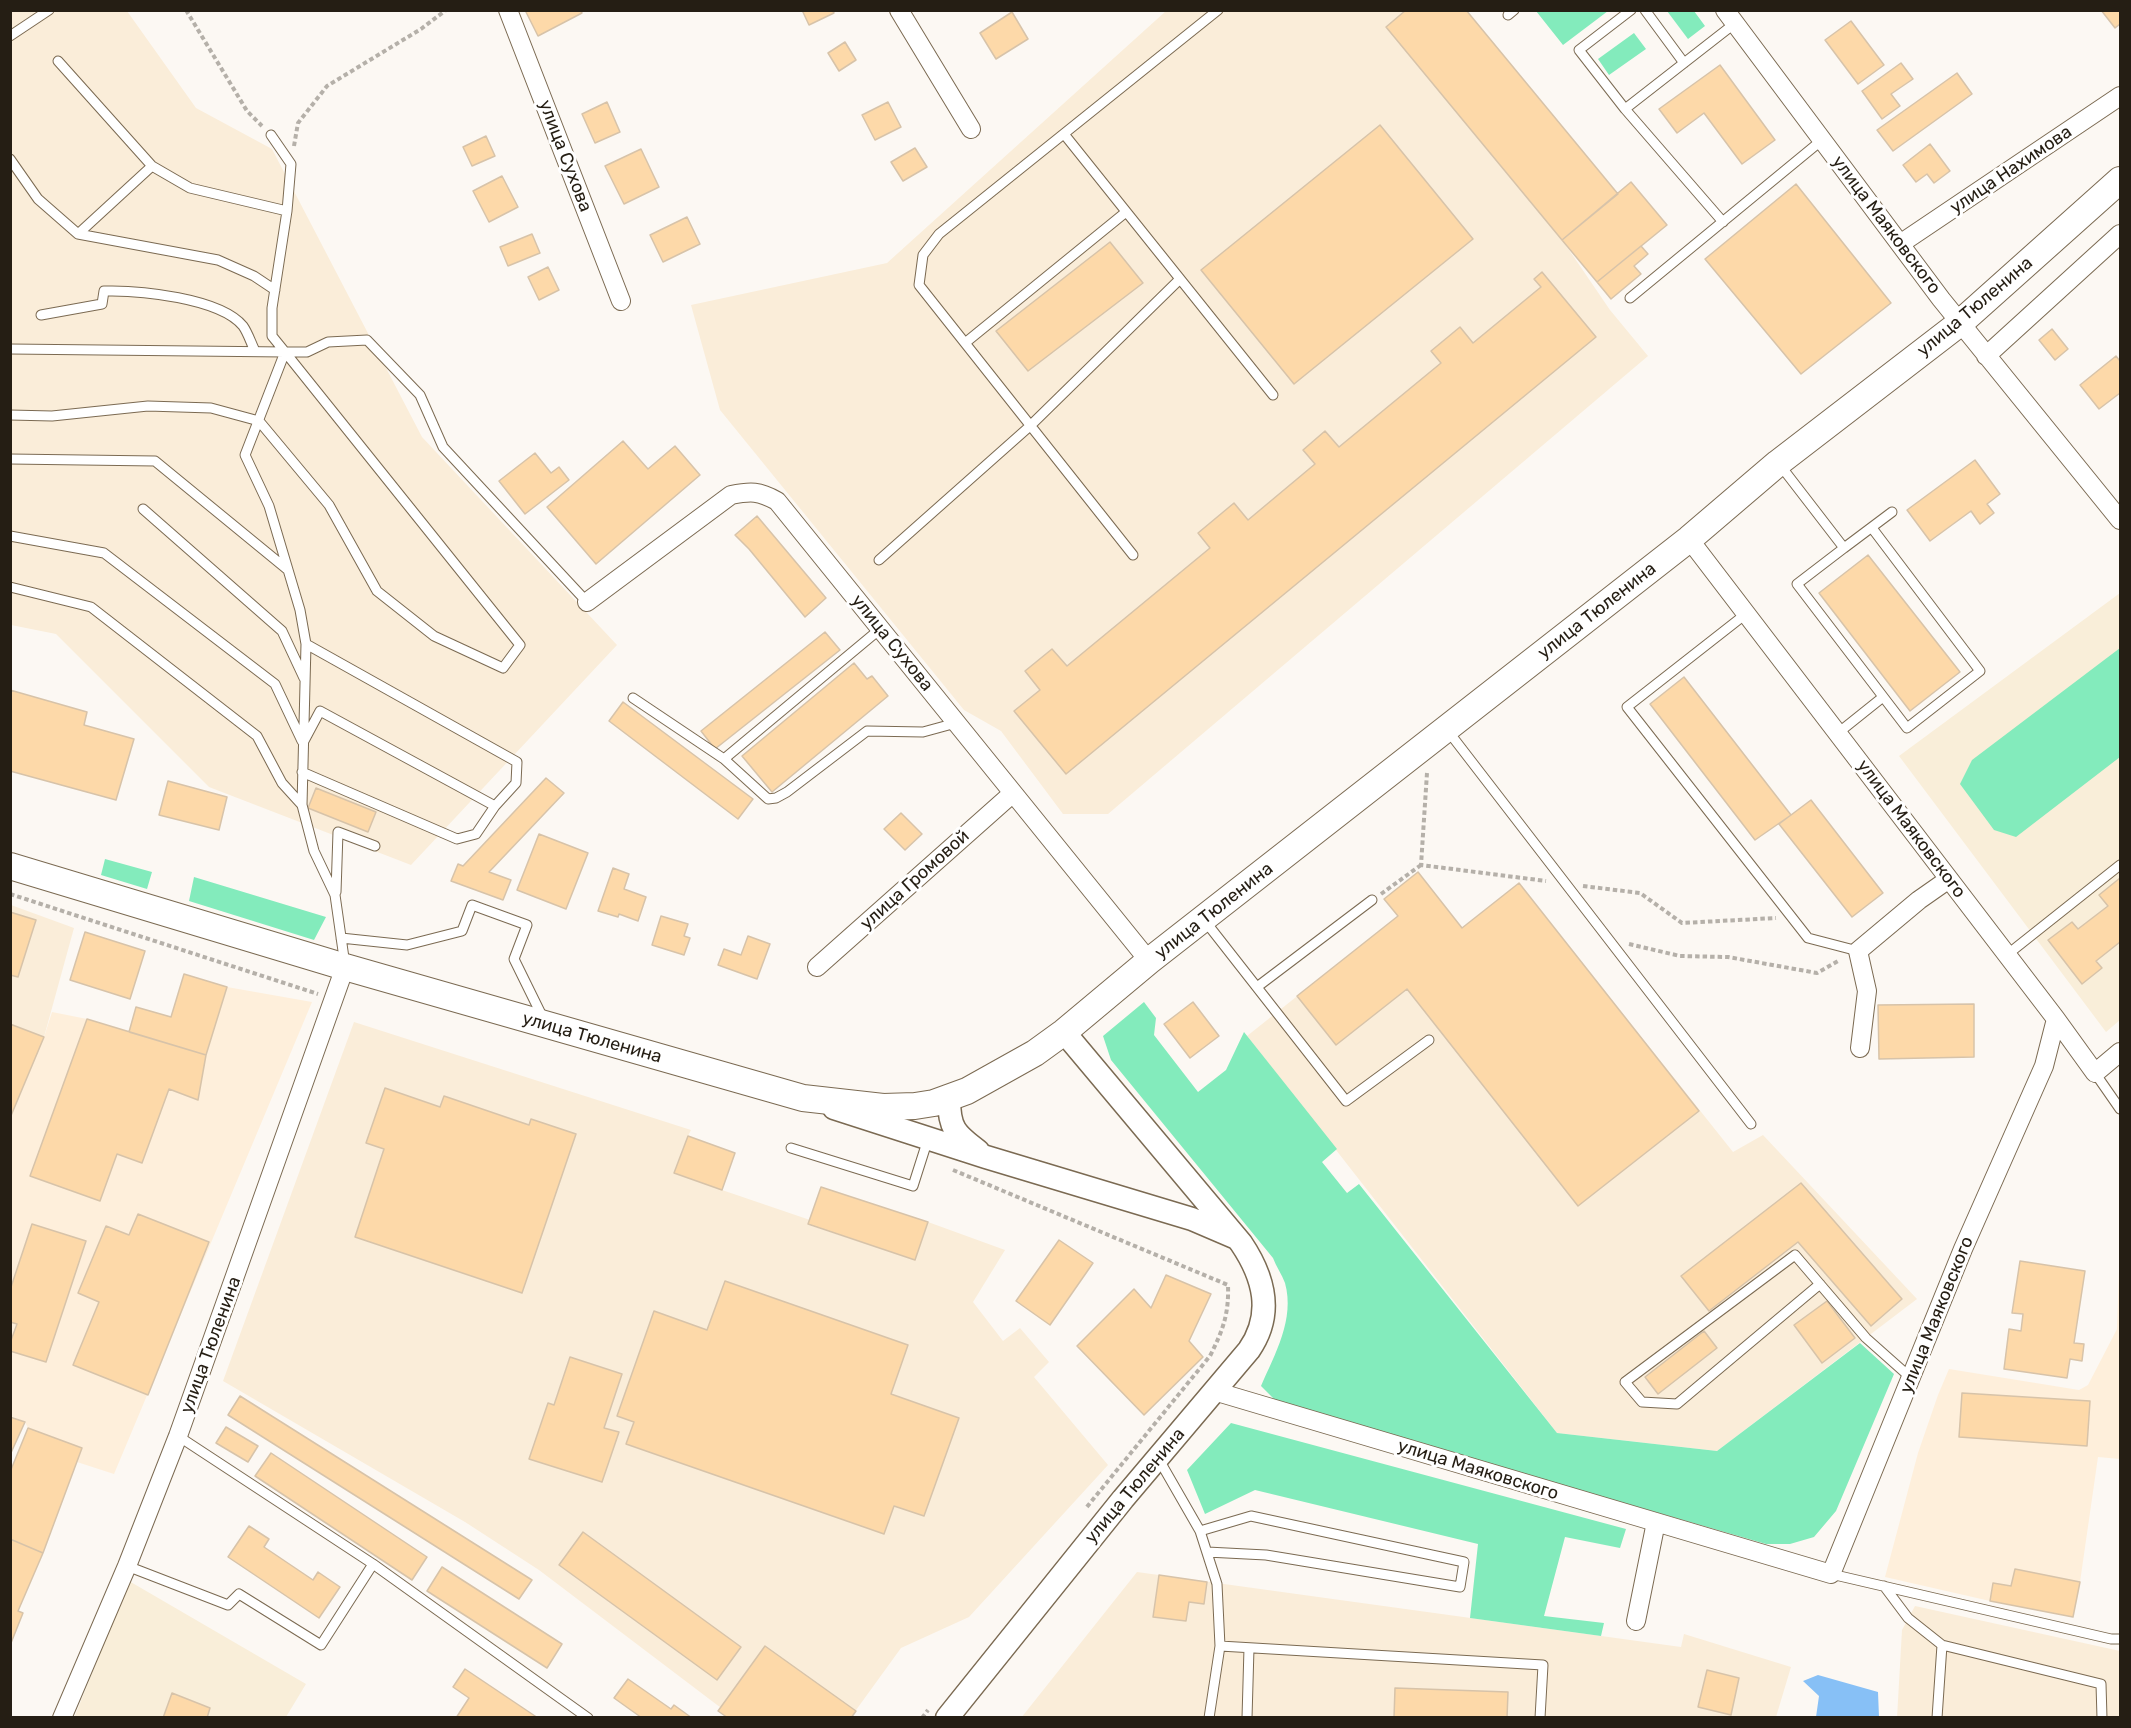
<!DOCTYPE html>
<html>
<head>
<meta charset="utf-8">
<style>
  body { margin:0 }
  #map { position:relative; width:2131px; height:1728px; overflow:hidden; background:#fcf8f3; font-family:Rubik,sans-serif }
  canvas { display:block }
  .frame { position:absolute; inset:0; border:12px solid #251e14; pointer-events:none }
</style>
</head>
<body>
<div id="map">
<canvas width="2131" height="1728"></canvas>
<div class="frame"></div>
</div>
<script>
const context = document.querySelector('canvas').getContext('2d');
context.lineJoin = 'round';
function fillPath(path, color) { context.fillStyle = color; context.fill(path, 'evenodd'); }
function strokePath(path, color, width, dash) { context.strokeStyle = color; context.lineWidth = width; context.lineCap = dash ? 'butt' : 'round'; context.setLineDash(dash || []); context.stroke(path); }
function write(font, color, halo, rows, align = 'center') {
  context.font = font + ' Rubik,sans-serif'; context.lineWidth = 6; context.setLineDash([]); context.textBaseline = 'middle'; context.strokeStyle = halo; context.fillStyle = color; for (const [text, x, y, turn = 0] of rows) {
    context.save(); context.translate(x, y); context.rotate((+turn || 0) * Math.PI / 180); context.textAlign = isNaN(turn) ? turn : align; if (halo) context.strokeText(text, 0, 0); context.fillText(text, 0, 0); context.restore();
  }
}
const built = new Path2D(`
  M227,987L312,1002L114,1474L77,1462L82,1448L28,1428L25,1422L11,1416L10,1118L44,1037L52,1012L87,1019L205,1055Z
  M2120,1241V1459L2098,1457L2080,1582L2073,1617L1990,1601L1885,1577L1918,1453L1938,1395L1949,1369L2079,1390L2088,1385L2117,1329Z`);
const industrial = new Path2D(`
  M11,11H127L196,108L272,149L422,437L617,645L411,865L209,787L56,634L11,625Z
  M1166,11H1406L1610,310L1648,356L1108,814H1063L1001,731L964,710L720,410L691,305L887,263Z
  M1418,872L1462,928L1519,883L1733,1152L1763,1135L1917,1299L1717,1451L1557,1433L1247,1036L1398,916L1384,899Z
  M11,905L74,928L44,1037L11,1118Z
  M354,1022L691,1130L688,1136L735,1153L722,1190L810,1220L809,1225L915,1260L928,1222L1005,1250L973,1302L1003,1341L1020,1328L1049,1362L1034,1377L1108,1465L969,1617L901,1648L851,1717H733L539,1570L465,1522L223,1381Z
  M1137,1572L1681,1647L1684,1634L1791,1667L1776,1717L1021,1718Z
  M1915,1606L2120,1651V1717L1897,1718L1902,1630Z`);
const education = new Path2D(`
  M2120,593V1020L2106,1032L1899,756Z
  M129,1581L306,1684L286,1717L74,1718Z`);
const green = new Path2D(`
  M1536,11V10L1608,11L1563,45Z
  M1667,11H1694L1705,26L1688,39Z
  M1634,33L1646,49L1609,75L1598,59Z
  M2120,648V757L2016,837L1994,830L1960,784L1972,760Z
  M105,859L152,872L147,889L101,875Z
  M194,877L326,917L314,940L189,901Z
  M1144,1002L1156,1018L1154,1035L1198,1092L1226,1070L1244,1032L1337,1149L1322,1162L1347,1193L1359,1184L1557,1433L1717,1451L1860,1343L1894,1374L1836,1511L1814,1537L1790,1544H1766L1278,1403L1261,1386C1275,1354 1295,1319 1285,1283C1282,1275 1276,1266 1273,1258L1111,1060L1103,1036Z
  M1231,1423L1626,1529L1620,1548L1565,1537L1544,1616L1604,1623L1601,1636L1470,1618L1478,1544L1255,1490L1205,1514L1187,1470Z`);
const water = new Path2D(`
  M1818,1675L1878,1692L1879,1717H1816L1819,1696L1803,1681Z`);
const building = new Path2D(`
  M525,10H580L582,13L538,36Z
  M802,10H832L834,13L809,25Z
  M1406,10H1466L1618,194L1562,240L1386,27Z
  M2101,10H2120V24L2115,28Z
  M1012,12L1028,39L996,59L980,33Z
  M1851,21L1884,65L1858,84L1825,40Z
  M845,42L856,60L839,71L828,53Z
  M1901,63L1913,79L1891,94L1900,106L1882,119L1862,91Z
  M1720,65L1775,140L1742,164L1704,113L1677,133L1659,109Z
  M1957,73L1972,94L1893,151L1877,130Z
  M607,102L620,132L595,143L582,114Z
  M888,102L901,127L875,140L862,115Z
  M1380,125L1473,239L1294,384L1201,270Z
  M486,136L495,156L472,166L463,147Z
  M1930,144L1950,171L1934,183L1927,174L1916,182L1903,165Z
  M915,148L927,167L903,181L891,162Z
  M641,149L659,187L624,204L605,166Z
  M502,176L518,207L489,222L473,191Z
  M1631,182L1667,225L1597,282L1562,240Z
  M1796,184L1891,303L1801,374L1705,259Z
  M687,217L700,244L663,262L650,235Z
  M532,234L540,253L508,266L500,247Z
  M1110,242L1143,283L1028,371L996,331Z
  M1641,246L1648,254L1634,266L1641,274L1611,299L1597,282Z
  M548,267L559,290L539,300L528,277Z
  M1542,272L1596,337L1066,774L1014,711L1040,690L1025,671L1052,649L1067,666L1210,548L1198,533L1234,503L1248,520L1315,464L1303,450L1325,431L1339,447L1441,363L1431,351L1460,327L1473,343L1541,287L1534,279Z
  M2052,329L2068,349L2055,360L2039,340Z
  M2116,356L2120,361V393L2099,409L2080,385Z
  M623,441L648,469L675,446L700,475L596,564L547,507Z
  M535,453L551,473L559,467L569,480L525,514L499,481Z
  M1975,460L2000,494L1987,504L1994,513L1980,524L1971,511L1930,541L1907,510Z
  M757,516L826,598L805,617L749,549L735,535Z
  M1868,555L1960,672L1910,711L1819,593Z
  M825,632L840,650L715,749L701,731Z
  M854,663L867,679L872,676L888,696L772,792L742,756Z
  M1684,677L1791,815L1755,840L1650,704Z
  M10,690L87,712L84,725L134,739L116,800L10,771Z
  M623,702L753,799L738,819L609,721Z
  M546,778L564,793L489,872L511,880L503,900L451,881L458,864L463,866Z
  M168,781L227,797L219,830L159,815Z
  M316,788L376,812L368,832L308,808Z
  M1811,800L1883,893L1852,917L1779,824Z
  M901,813L922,834L905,850L884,829Z
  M539,834L588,853L566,909L517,890Z
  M613,868L629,874L624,889L646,897L638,921L619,914L618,917L598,911Z
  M1418,872L1462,928L1519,883L1699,1111L1578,1206L1407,989L1336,1045L1297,996L1398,916L1384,899Z
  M2120,878V942L2096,961L2102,968L2082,984L2048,940L2072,922L2078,929L2108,906L2099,895Z
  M10,912L36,920L18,977L10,975Z
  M661,916L688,924L684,936L690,938L684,955L652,945Z
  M85,932L145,951L130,999L70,980Z
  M748,936L770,944L757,979L718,965L724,949L741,955Z
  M184,974L227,987L206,1055L129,1032L136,1007L171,1017Z
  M1193,1002L1219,1036L1190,1058L1164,1024Z
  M1974,1004V1057L1879,1059L1878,1005Z
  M87,1019L206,1055L198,1100L169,1089L142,1163L117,1154L100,1201L30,1176Z
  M10,1024L44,1037L10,1118Z
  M385,1088L440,1107L444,1096L529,1125L531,1119L576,1134L522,1293L355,1237L384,1149L366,1143Z
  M688,1136L735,1153L722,1190L674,1173Z
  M1801,1183L1902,1299L1871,1326L1798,1242L1709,1311L1681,1276Z
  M821,1187L928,1222L915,1260L808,1224Z
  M138,1214L209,1242L148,1395L73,1365L99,1302L78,1293L106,1226L129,1235Z
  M32,1224L86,1241L46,1362L10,1351V1343L17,1324L10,1322V1290Z
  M1059,1240L1093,1263L1050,1325L1016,1301Z
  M2020,1261L2085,1271L2074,1343L2084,1344L2082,1361L2070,1359L2067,1378L2004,1369L2009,1329L2021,1331L2023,1314L2012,1313Z
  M1166,1275L1211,1294L1189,1341L1203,1357L1144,1415L1077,1346L1134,1289L1151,1308Z
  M725,1281L908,1345L891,1394L959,1418L924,1516L894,1506L884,1534L626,1444L634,1422L617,1416L654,1311L707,1330Z
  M1827,1301L1855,1338L1822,1363L1794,1325Z
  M1704,1331L1717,1348L1658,1394L1645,1377Z
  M570,1357L622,1374L604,1428L619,1432L602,1482L529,1459L548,1403L554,1405Z
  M1962,1393L2090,1401L2087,1446L1959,1437Z
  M240,1396L532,1580L519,1599L228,1415Z
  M10,1417L25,1422L10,1455Z
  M226,1427L258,1446L248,1462L216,1443Z
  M28,1428L82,1448L43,1553L10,1539V1472Z
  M271,1453L427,1557L412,1580L255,1476Z
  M249,1526L269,1539L264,1547L313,1580L318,1572L340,1587L319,1618L228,1557Z
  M583,1532L741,1647L717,1680L559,1565Z
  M10,1539L43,1553L18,1611L23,1613L11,1643Z
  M442,1567L562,1644L547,1668L427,1591Z
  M2015,1569L2080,1582L2073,1617L1990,1601L1993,1583L2011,1586Z
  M1159,1575L1207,1582L1204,1604L1189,1602L1186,1621L1153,1617Z
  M765,1646L856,1711L851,1718H728L718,1711Z
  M465,1669L538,1718H456L469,1698L453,1687Z
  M1707,1670L1739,1678L1731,1715L1698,1707Z
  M628,1679L671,1709L674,1705L692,1718H642L614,1698Z
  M1395,1688L1508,1692L1507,1718H1394Z
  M172,1693L210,1708L207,1718H163Z`);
const path = new Path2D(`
  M186,10L247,111L262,126
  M294,146L298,123L327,86L421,29L446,10
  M1427,773L1421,865L1546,881
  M1583,886L1640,893L1682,923L1776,918
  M10,894L318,994
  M1381,894L1421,865
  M1629,944L1680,956L1728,957L1817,973L1840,960
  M953,1170L1228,1285C1229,1314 1223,1330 1210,1356L1086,1508
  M922,1718L928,1710`);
const service = new Path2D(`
  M1645,10L1684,63
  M1508,15L1514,10
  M10,36L49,10
  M58,61L152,166L78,234
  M1625,109L1579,50L1631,10
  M1064,134L1273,395
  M271,135L291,164L287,211L272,308V336L285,352H307L328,342L367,340L420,395L443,447L587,602
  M10,159L38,199L78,234L218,260L254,276L275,290
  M152,166L190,188L287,211
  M1723,222L1625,109L1734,24
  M1630,298L1822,140
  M41,315L102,304L104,291C139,290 220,298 243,326C248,333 251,343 255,351
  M965,343L1126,212
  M10,349L285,352
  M285,352L245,455L269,506L300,610L306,644L302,805L314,851L335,895L345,965
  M10,415L52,416L148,406L211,408L259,421L329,505L377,591L434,636L503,668L520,645L285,352
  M10,459L155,461L288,570
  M1780,465L1844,548L1892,512
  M143,509L282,631L304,678
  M10,536L104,553L275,684L302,741
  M1844,548L1797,584L1907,728L1980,671L1872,528
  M1133,555L919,285L923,255L939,234L1218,10
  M879,560L1030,426L1180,279
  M10,587L91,607L257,736L282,783L302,805
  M1747,613L1627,707L1808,938L1858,951
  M633,698L724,759L768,799L776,798L787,792L867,731L923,732L956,723
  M1448,731L1751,1124
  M1838,733L1883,697
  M304,741L320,711L495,806L516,783L517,762L306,644
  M724,759L880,629
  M302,772L457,839L476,834L495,806
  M336,892L338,832L375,846
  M1205,921L1346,1101L1429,1040
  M341,938L407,945L462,931L472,905L527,925L514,959L544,1020
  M2008,954L2120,865
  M1257,987L1372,900
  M2095,1073L2120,1109
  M791,1148L913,1186L928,1139
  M1820,1284L1677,1404L1642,1402L1625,1382L1795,1255L1866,1338L1911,1378
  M178,1436L373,1564L588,1718
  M1158,1458L1200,1531L1217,1584L1220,1646L1209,1718
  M1200,1531L1251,1516L1464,1562L1460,1587L1266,1555L1207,1552
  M127,1566L228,1605L239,1594L321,1645L373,1564
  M1831,1574L2111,1639H2120
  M1884,1586L1908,1618L1942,1645L2101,1684L2102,1718
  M1220,1646L1543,1665L1540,1718
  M1247,1718L1249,1648
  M1937,1718L1942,1645`);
const minor = new Path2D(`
  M508,10L621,301
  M899,10L971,129
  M1725,10L1941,299L2120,520
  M1900,244L2120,96
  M1986,356L2120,234
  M587,602L731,495C751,491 759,491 777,501L1149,961
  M817,967L1013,793
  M2056,1019L2095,1073L2120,1052
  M1860,1048L1867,991L1858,951L1919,900L1949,879
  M1214,1391L1831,1574L1963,1249L2044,1066L2056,1019L1689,539
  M1636,1621L1656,1522
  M62,1718L127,1566L178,1436L345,967`);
const tertiary = new Path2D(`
  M949,1099C949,1128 955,1134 978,1151
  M834,1108L986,1157L1192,1219L1234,1237
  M947,1718L1123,1499L1249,1350C1274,1314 1264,1277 1241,1243L1064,1032`);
const secondary = new Path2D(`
  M10,866L345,967L803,1098L883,1107L915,1106L934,1103L967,1091L1035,1053L1064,1032L1149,961L1689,539L1778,463L1960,323L2120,180`);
const streetNames = [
  ["улица Сухова",565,156,69],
  ["улица Нахимова",2011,170,-34],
  ["улица Маяковского",1886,225,53],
  ["улица Тюленина",1975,307,-40],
  ["улица Тюленина",1597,611,-38],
  ["улица Сухова",892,643,51],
  ["улица Маяковского",1911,829,53],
  ["улица Громовой",915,880,-42],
  ["улица Тюленина",1214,911,-38],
  ["улица Тюленина",592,1038,16],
  ["улица Маяковского",1937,1315,-68],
  ["улица Тюленина",211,1345,-70],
  ["улица Маяковского",1478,1470,17],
  ["улица Тюленина",1135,1486,-50]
];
fillPath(built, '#feefdb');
fillPath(industrial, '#faedd9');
fillPath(education, '#f9eed9');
fillPath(green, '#83ebbc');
fillPath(water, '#87c0f6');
fillPath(building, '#fdd9a9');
strokePath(building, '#d7c3a9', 1.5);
strokePath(service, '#7b6a52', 11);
strokePath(minor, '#7b6a52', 20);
strokePath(tertiary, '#7b6a52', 25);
strokePath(secondary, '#7b6a52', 28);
strokePath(path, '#b5b0a9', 4, [4.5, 3]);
strokePath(service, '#fff', 9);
strokePath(minor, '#fff', 18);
strokePath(tertiary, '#fff', 22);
strokePath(secondary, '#fff', 26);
write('18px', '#251e14', '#fff', streetNames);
</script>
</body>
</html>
